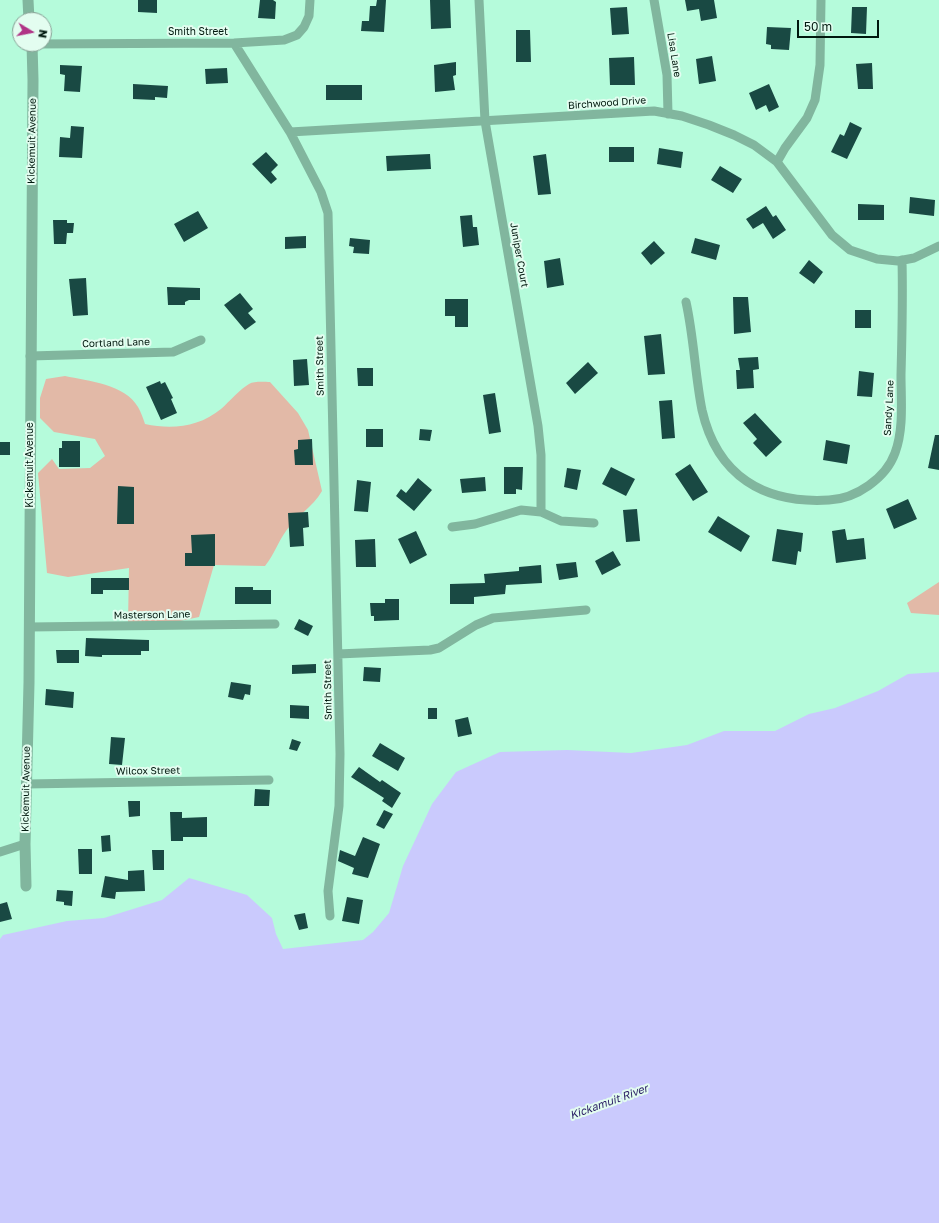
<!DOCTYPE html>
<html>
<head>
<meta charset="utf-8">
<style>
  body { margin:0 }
  #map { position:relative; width:939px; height:1223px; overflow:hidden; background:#b5fbdb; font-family:"Golos Text",sans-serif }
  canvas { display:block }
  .north { position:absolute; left:12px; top:12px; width:40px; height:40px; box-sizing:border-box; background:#e3fdf0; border:1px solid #88a196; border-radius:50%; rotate:100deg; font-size:11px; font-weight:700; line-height:16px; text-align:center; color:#00180e }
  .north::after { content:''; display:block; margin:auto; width:14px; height:18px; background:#b03486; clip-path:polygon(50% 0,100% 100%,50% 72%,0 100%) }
  .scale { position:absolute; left:797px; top:20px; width:82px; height:18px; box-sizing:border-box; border:2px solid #00180e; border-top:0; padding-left:5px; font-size:12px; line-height:14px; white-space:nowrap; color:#00180e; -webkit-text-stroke:3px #e3fdf0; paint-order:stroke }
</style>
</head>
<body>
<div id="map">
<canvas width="939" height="1223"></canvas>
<div class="north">N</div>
<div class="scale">50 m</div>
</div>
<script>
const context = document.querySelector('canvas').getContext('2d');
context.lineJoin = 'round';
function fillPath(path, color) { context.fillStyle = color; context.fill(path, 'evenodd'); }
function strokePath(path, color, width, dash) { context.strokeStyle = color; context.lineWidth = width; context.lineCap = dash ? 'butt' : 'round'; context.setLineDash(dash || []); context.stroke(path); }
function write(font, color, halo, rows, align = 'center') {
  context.font = font + ' "Golos Text",sans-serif'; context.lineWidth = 4; context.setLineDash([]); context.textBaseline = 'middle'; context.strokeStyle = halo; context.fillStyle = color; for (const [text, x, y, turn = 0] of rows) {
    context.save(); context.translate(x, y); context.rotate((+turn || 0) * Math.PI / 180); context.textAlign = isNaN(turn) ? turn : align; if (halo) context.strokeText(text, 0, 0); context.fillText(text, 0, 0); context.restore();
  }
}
const green = new Path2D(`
  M65,376C88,381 125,384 138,407C141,412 143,418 145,424C172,430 199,427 221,409C230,401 239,390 249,384C254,381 264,382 270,382L298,413L308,430L322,491C313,507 296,516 286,531C278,542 274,555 265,566L214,565L199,617L175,622L128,623L129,568L68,577L47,573L38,473L52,459L59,469L90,468L105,456L95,439L54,432L40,418V398L46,379Z
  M939,582V615L911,613L907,603Z`);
const water = new Path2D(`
  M939,672V1223H0V939L3,935L67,921L104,918L162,900L189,878L247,895L272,918L276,934L283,949L363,940L373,932L389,913L403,866L432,804L456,772L500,752L567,750L631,753L687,745L724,731H775L809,714L835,708L878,691L908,674Z`);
const building = new Path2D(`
  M138,0H157V13L138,12Z
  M260,0H273L276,2L275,19L258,18Z
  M377,0H386L384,32L361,31L362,21H369L370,6H376Z
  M430,0H450L451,28L431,29Z
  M685,0H714L717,18L701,21L699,9L687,11Z
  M627,7L629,34L612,35L610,8Z
  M852,7H867L866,34L851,33Z
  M767,27L791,28L789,50L771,49V45L766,44Z
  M516,30H530L531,62H516Z
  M712,56L716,81L699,84L696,59Z
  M634,57L635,85H610L609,58Z
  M456,62V75L453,76L455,90L435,92L434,65Z
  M872,63L873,89H858L856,64Z
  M60,65L82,66L80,92L64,91L65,75L60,74Z
  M227,68L228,83L206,84L205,69Z
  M133,84L168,86L167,98L155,97V100L133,99Z
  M769,84L779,107L769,112L766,105L756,110L749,93Z
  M326,85H362V100H326Z
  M850,122L862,128L847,159L831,152L840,134L844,136Z
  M71,126L84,127L82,158L59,157L60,137L70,138Z
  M609,147H634V162H609Z
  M659,148L683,152L681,168L657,164Z
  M266,152L278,165L271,172L277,179L271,184L252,164Z
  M430,154L431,169L387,171L386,156Z
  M546,154L551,194L538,195L533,156Z
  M720,166L742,179L733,193L711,180Z
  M910,197L935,200L934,216L909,213Z
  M858,204L884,205V220H858Z
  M766,206L773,217L776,215L786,230L773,239L763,223L753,229L746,219Z
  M198,211L208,228L184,242L174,224Z
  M472,215L473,227H477L479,245L463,247L460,216Z
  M53,220H67V223H74L73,233H67L66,244H54Z
  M306,236V248L285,249V237Z
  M350,238L370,240L369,254L353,253L354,247L349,246Z
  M695,238L720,245L716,260L691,253Z
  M654,241L665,253L651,265L641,253Z
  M560,258L564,285L547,288L544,261Z
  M809,260L823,272L814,284L799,273Z
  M86,278L88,315L73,316L69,279Z
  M167,287L200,288V300H189L185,302V305H168Z
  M240,293L253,309L248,313L256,322L245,330L224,305Z
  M733,297H748L751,332L734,334Z
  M445,299H468V327H455V316H445Z
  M855,310H871V328H855Z
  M661,334L665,374L648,375L644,336Z
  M758,357L759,369L753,370L754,388L737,389L736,370H740L738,358Z
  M307,359L309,385L294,386L293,360Z
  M588,362L598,373L575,394L566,383Z
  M357,368H373V386H358Z
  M859,371L874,373L872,397L857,396Z
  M160,381L161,384L165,382L173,398L171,399L177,413L161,420L146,387Z
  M495,393L501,432L489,434L483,395Z
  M672,400L675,438L662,439L659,401Z
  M755,413L782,442L766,457L753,443L757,439L743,423Z
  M366,429H383V447H366Z
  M420,429L432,430L430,441L419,440Z
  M935,435H939V470L928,468Z
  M312,439L313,465H295L294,450L298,449V440Z
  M826,440L850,445L847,464L823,460Z
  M62,441H80V467H59V448H62Z
  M0,442H10V455H0Z
  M690,464L708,492L693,501L675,474Z
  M504,467H523L522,490L516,489V494H504Z
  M611,467L635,479L626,496L602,484Z
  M567,468L581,470L577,490L564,487Z
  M485,477L486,491L462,493L460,479Z
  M418,478L432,490L414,511L396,496L401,489L406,493Z
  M357,480L371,482L368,512L354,511Z
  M118,486L134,487V524H117Z
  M908,499L917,519L894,529L886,509Z
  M637,509L640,541L626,542L623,510Z
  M308,512L309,527L303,528L304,546L290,547L288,513Z
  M718,516L750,536L741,552L708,532Z
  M777,529L803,533L801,552L798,551L796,565L772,561Z
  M845,529L847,540L864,538L866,559L836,563L832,531Z
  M416,531L427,555L410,564L398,539Z
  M215,534V566H185V553H192L191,535Z
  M375,539L376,567H356L355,540Z
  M613,551L621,565L602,575L595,561Z
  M576,562L578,577L559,580L556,564Z
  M541,565L542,583L506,585L505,594L474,597V604H450V584L485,583L484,574L519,571V567Z
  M91,578H129V590H103V594H91Z
  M235,587H253V590H271V604H235Z
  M385,599H399V620L374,621V616H371L370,603H385Z
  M299,619L313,626L308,636L294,629Z
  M86,638L149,640V651H141V655H102V657L85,656Z
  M56,650H79V663H57Z
  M316,664V673L292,674V665Z
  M364,667L381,668L380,682L363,681Z
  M231,682L251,685L250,695L245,694L243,700L228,697Z
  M46,689L74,692L73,708L45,705Z
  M290,705L309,706V719L290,718Z
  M428,708H437V719H428Z
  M468,717L472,734L458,737L455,720Z
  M111,737L125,738L122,765L109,764Z
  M292,739L301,742L297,751L289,749Z
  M380,743L405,758L398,771L372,756Z
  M359,767L380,782L382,780L401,793L392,808L382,801L384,798L351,777Z
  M255,789L270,790L269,806H254Z
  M128,801H140V816L129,817Z
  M384,810L393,814L384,829L376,825Z
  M170,812H182V818L207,817V837H183V841H171Z
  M110,835L111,851L102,852L101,836Z
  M363,837L380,844L368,878L352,874L354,868L338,861L340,850L355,856Z
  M78,849H92V874H79Z
  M152,850H164V870H153Z
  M144,870L145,891L116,892L115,899L101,897L105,876L128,880V871Z
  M57,890L73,891L72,906L64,905V902L56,901Z
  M347,897L363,900L359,924L342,921Z
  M7,902L12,919L0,922V904Z
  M305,913L308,928L299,930L294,915Z`);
const minor = new Path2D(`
  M479,0L485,121L538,426L541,455V512
  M654,0L667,75L668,114
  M234,43L290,132L321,192L328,213L340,754L339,806L328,891L330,916
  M32,44L234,43L284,40L297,35L304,27L309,16L310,0
  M290,132L654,111L682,116L709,125L734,135L754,145L777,162L832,235L850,250L877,259L898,261L914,258L939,246
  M777,162L785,148L807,118L815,100L820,65L821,0
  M686,302C694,338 695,375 702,410C717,476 764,504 829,500C856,499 886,478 895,453C904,429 901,400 901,375C902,337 903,299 902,260
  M30,356L173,352L201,340
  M452,527L475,524L521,510L541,512L561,521L594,523
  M29,627L275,624
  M338,654L430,650L439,648L476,625L493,618L586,610
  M26,784L269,780
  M0,852L25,844`);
const tertiary = new Path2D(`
  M28,0L29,20
  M26,886L25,844L29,683L33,80L32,44`);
const streetNames = [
  ["Smith Street",198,32],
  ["Lisa Lane",674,55,81],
  ["Birchwood Drive",607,103,-4],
  ["Kickemuit Avenue",32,141,-89],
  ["Juniper Court",519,255,80],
  ["Cortland Lane",116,343,-2],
  ["Smith Street",320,366,-91],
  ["Sandy Lane",889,408,-87],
  ["Kickemuit Avenue",30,465,-90],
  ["Masterson Lane",152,615,-1],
  ["Smith Street",328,690,-91],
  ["Wilcox Street",148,771,-1],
  ["Kickemuit Avenue",26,789,-89]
];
const waterNames = [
  ["Kickamuit River",609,1102,-20]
];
fillPath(green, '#e2b9a7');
fillPath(water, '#cacafd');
fillPath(building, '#194943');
strokePath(minor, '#81b69e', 9);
strokePath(tertiary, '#81b69e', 11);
write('10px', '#00180e', '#e3fdf0', streetNames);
write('italic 11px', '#2b1f65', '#e3fdf0', waterNames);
</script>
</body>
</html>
